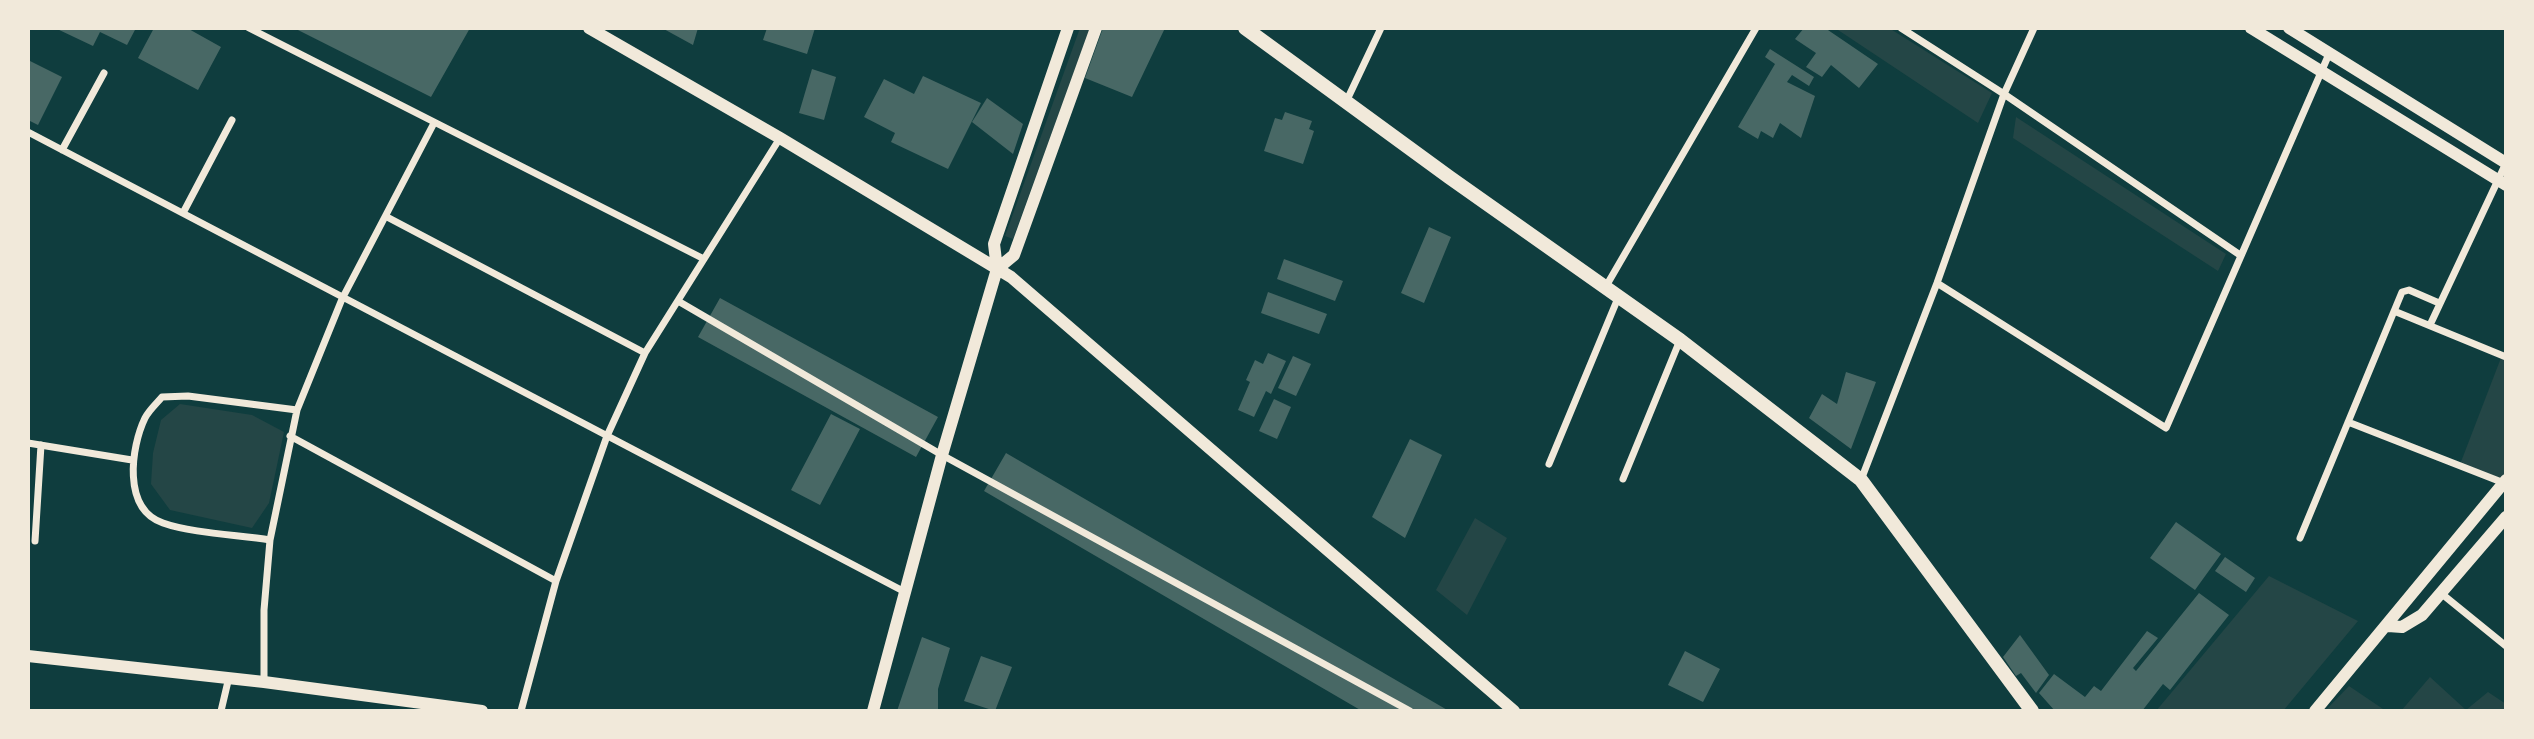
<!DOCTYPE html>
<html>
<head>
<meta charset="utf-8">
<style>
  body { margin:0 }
  #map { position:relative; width:2534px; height:739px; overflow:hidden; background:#0f3d3e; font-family:"Exo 2",sans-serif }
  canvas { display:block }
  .frame { position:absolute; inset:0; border:30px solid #f1e9da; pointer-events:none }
</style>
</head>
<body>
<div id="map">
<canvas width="2534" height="739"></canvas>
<div class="frame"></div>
</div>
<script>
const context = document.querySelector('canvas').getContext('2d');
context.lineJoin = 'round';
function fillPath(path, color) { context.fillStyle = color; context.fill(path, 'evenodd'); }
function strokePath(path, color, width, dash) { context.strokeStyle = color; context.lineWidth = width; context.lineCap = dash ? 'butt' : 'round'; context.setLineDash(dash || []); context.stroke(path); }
const green = new Path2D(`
  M1080,28H1090L1013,239L1005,236Z
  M1835,28H1889L1992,93L1978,123Z
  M2016,117L2226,254L2218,271L2013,138Z
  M2504,350L2506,351V480L2459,467Z
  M180,404L252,415L284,432L269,503L252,528L170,510L151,484L153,453L161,420Z
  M1475,518L1507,538L1467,615L1436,590Z
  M2269,576L2358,621L2283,711H2156Z
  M2430,677L2466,710L2488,692L2506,704V711H2401Z
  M2349,686L2386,711H2325Z`);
const building = new Path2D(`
  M55,28H136L127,45L100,32L93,46Z
  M154,28H187L221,47L198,90L138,58Z
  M294,28H470L431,97Z
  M662,28H698L693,45Z
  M767,28H815L807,54L763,40Z
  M1103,28H1165L1132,97L1085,78Z
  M1804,28H1825L1878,64L1859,88L1831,65L1822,77L1806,67L1816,53L1795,39Z
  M1770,49L1814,77L1809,86L1792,75L1787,82L1815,96L1801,138L1780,123L1773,138L1761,131L1758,139L1738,127L1775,64L1765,57Z
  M28,60L62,77L38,125L28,120Z
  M812,69L836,77L824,120L799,113Z
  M923,76L981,103L948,169L891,142L895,133L864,117L884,79L914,94Z
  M987,98L1023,124L1013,154L972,122Z
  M1285,112L1312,121L1309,129L1314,131L1303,164L1264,151L1275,118L1282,120Z
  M1429,227L1451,237L1424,303L1401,293Z
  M1284,259L1343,281L1335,301L1277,279Z
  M1268,292L1327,314L1319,334L1261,313Z
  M720,298L938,417L916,457L698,337Z
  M1268,353L1286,361L1271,394L1266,391L1254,417L1238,410L1250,382L1246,380L1255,360L1263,364Z
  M1293,356L1311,364L1296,396L1278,388Z
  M1846,372L1876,382L1851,449L1809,418L1822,394L1837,404Z
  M1274,399L1291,407L1277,439L1259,431Z
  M831,414L860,429L820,505L791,490Z
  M1410,439L1442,455L1405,538L1372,517Z
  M1006,453L1449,711H1362L984,491Z
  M2176,522L2221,554L2195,590L2150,558Z
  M2225,557L2255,578L2246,592L2215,571Z
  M2199,593L2229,615L2170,690L2163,684L2142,711H2055L2039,693L2054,674L2085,697L2094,686L2101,691L2147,631L2158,638L2133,668L2136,671Z
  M2020,635L2049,675L2036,693L2021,673L2016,676L2003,657Z
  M922,637L950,648L938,689V711H897Z
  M1685,651L1720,669L1703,702L1668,685Z
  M981,656L1012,667L995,711L964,701Z`);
const minor = new Path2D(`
  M249,28L704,259
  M1901,28L2004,94L2240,255
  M1346,102L1381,28
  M28,132L905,592
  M62,150L104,73
  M183,213L232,120
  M387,217L645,353
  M1937,283L2166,428L2329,54
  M1605,288L1756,28
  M678,301L942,455L1410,711
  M2394,311L2506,357
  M2430,325L2506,163
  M2348,422L2504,483
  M290,436L556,581
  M28,443L132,460
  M1549,464L1618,298
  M1623,479L1680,340
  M1861,480L1937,283L2004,94L2034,28
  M2300,538L2402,292L2409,290L2439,303
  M270,540C238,535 191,533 163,523C122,509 131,447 145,418C149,410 157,403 162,397L188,396L297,410
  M35,541L41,445
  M2442,594L2506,646
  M264,682V610L270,540L297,410L342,299L434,123
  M221,711L229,677
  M521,711L556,581L607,436L645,353L780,138`);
const tertiary = new Path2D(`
  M589,28L780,138L1011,277L1514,711
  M2251,28L2506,185
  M2289,28L2506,163
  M997,269L1014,255L1096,28
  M2388,626L2402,627L2422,615L2506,517
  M28,656L264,682L482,711
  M873,711L942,455L997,269L994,244L1068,28
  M2315,711L2506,480`);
const secondary = new Path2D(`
  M1245,28L1449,177L1680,340L1861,480L2032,711`);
fillPath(green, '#244646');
fillPath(building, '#486865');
strokePath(minor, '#f1e9da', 7);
strokePath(tertiary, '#f1e9da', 12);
strokePath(secondary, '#f1e9da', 14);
</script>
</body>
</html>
